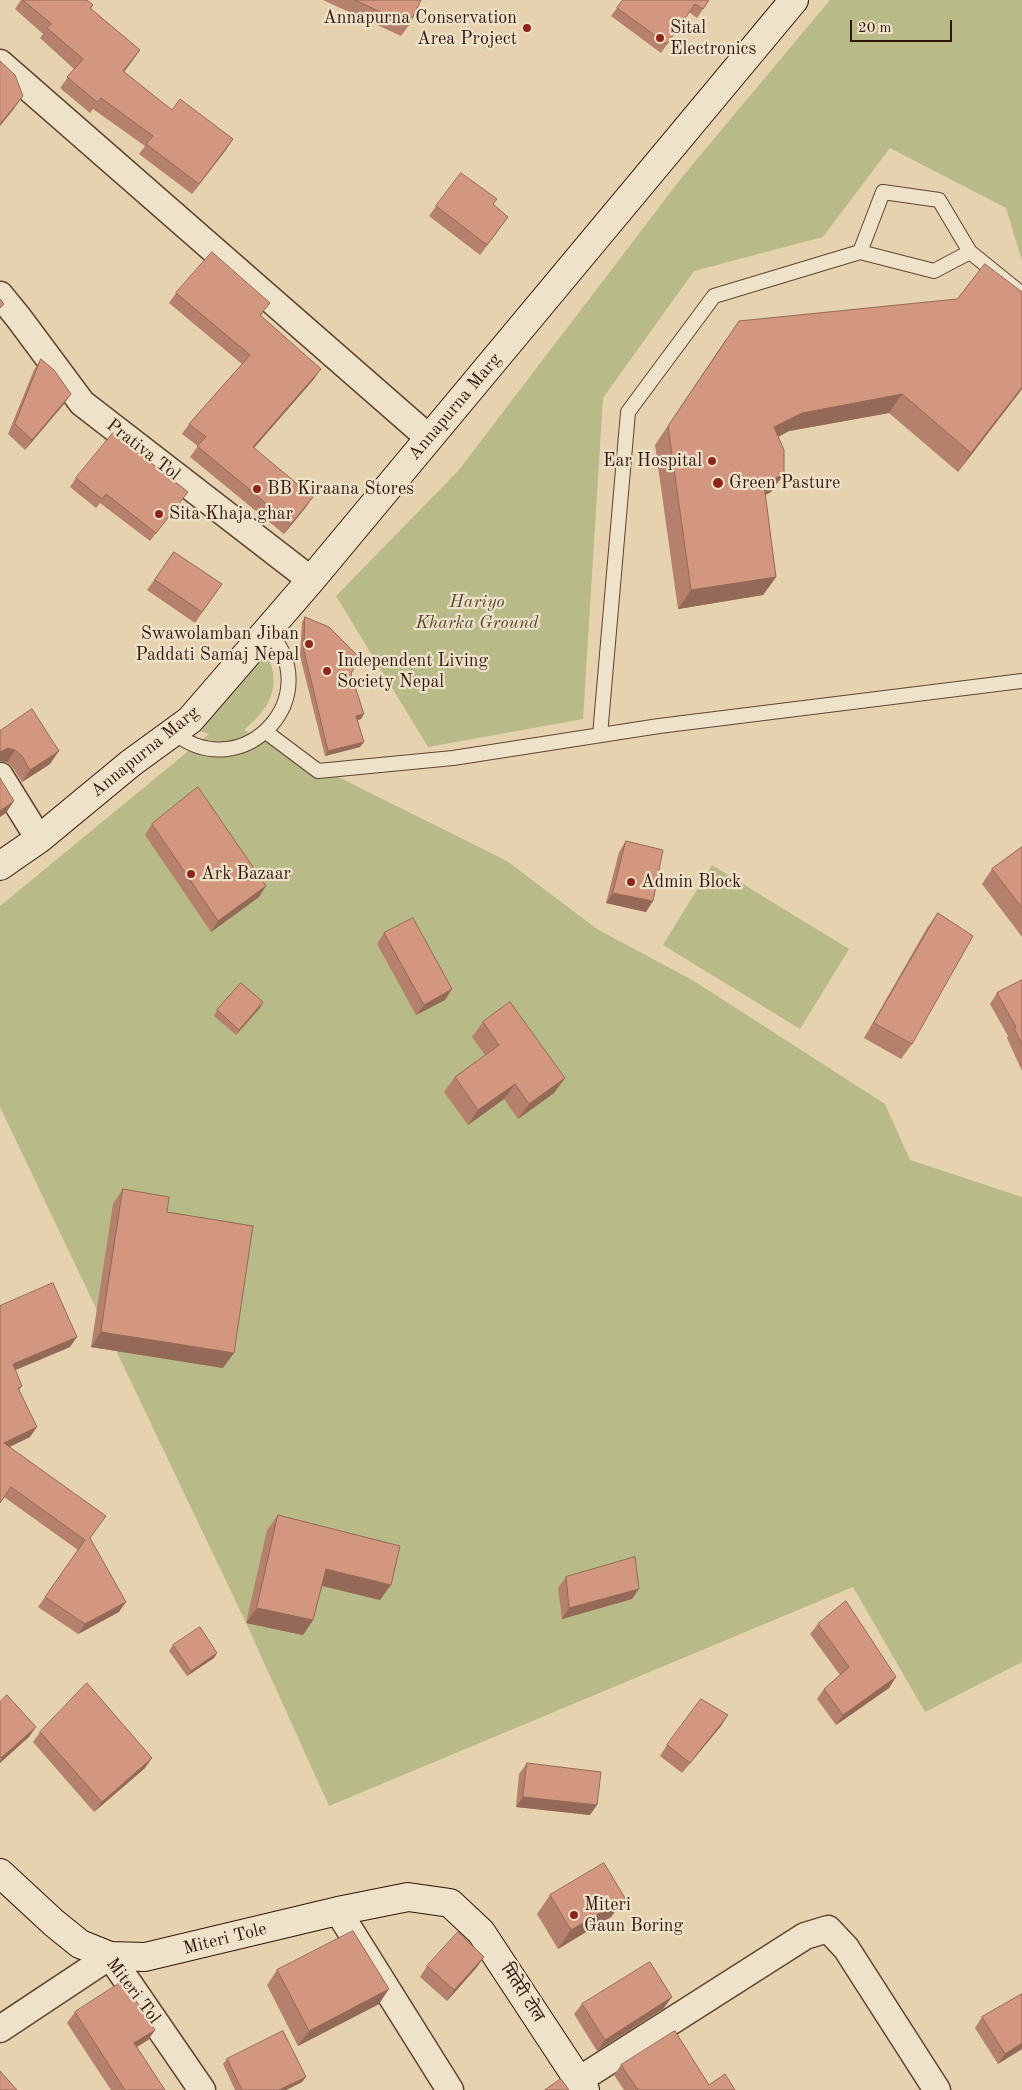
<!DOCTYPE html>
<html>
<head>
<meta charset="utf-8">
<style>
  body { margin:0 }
  #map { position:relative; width:1022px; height:2090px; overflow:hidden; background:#e6d2af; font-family:"Old Standard TT",serif }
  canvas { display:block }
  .scale { position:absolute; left:850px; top:20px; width:102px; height:22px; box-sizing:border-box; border:2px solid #321509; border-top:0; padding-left:6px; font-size:15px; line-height:18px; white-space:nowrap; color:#321509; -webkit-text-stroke:4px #efe2cb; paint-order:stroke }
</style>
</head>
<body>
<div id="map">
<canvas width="1022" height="2090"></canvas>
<div class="scale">20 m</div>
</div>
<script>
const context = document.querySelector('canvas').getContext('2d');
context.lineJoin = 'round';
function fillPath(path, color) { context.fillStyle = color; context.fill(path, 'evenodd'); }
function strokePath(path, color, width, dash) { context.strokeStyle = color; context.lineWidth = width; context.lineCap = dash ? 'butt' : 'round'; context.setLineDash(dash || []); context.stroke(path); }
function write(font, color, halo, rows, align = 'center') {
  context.font = font + ' "Old Standard TT","Noto Serif Devanagari",serif'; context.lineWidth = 4.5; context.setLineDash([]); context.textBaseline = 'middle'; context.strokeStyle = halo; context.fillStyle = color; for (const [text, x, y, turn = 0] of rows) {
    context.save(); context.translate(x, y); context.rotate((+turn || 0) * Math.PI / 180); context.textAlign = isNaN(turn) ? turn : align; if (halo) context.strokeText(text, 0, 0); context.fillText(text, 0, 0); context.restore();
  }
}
const green = new Path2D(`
  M830,0H1022V261L1006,208L890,148L823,237L694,271L603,398L583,719L428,747L336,596L458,471L683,176Z
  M264,650C284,683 271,708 244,730L507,861L597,929L694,981L885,1104L910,1160L1022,1197V1662L925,1712L853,1587L329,1806L246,1623L0,1107V906L209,734L196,730Z
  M712,865L849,949L800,1029L663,945Z`);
const service = new Path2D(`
  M970,252L1022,294
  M266,732L318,771L453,758L659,726L1022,681
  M174,733C245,788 329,693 267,631
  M600,735L628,412L714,296L860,252L934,271L970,252L939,200L883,192L860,252`);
const minor = new Path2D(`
  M0,63L429,438
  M0,295L18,317L82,403L311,580
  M0,776L39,839
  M338,1911L450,2090
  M0,2029L110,1956L202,2090
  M579,2080L805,1936L828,1929L846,1948L937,2090`);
const secondary = new Path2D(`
  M0,866L39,839L131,763L190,720L311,580L794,0
  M0,1873L54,1923L80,1944L110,1956L145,1957L338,1911L408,1897L450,1903L481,1932L585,2090`);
const wall = new Path2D(`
  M21,0H87L93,5L91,9L140,50L124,72L172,110L233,139L192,194L139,154L145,146L93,109L90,113L60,88L74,69L40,38L43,34L15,9Z
  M323,0H421L409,25L401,36Z
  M623,0H709L697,18L689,12L661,53L611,16Z
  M493,204L501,227L480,255L429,216L436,206Z
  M176,293L263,313L260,316L314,379L254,448L306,507L284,534L190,457L198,446L182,434L189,424L242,364L169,303Z
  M726,339L1022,389L958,472L889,413L789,431L778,437L771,492L765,495L776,577L763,595L678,609L655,445Z
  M41,359L64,404L25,450L8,434L34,370Z
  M76,478L182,500L150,541L100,503L96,508L70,487Z
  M174,552L222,584L195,623L147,590Z
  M305,617L351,674L361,719L358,720L360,747L325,756L300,656L302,622Z
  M0,731L50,764L22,782L13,768L7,763Z
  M152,824L259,897L211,932L145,835Z
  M626,841L646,912L606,903L619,852Z
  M1022,847V937L982,884L992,869Z
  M938,913L912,1044L901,1059L864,1038L927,928Z
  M384,933L445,1000L416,1015L377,944Z
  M1022,980V1071L1007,1038L1008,1036L990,1004L997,993Z
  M263,1002L236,1035L214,1016L217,1010Z
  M483,1022L554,1093L518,1119L504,1099L468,1125L444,1092L455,1077L485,1055L472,1037Z
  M123,1189L167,1212L223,1368L91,1347L113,1204Z
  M0,1306L70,1347L15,1370L22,1386L19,1390L30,1437L10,1447L90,1538L119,1612L78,1634L38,1607L78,1550L4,1497Z
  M278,1515L380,1600L322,1586L313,1620L303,1635L246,1623L267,1530Z
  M566,1577L632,1599L562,1619L558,1588Z
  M818,1624L896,1677L889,1688L836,1725L817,1699L824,1689L840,1675L810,1634Z
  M173,1645L217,1653L214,1658L187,1676L169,1651Z
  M721,1726L682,1773L660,1756L667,1745Z
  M40,1732L145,1768L94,1812L33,1742Z
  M527,1763L590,1815L516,1807L519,1774Z
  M550,1895L625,1898L611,1917L558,1949L537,1914Z
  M484,1957L477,1967L447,2001L420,1977L427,1966Z
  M277,1970L379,2004L298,2046L267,1985Z
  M1022,1994V2049L998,2064L975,2028L982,2017Z
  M582,2004L664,2008L597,2051L574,2014Z
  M75,2012L155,2030L148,2040L137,2047L164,2090H111L67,2023Z
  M227,2059L302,2082L286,2090H235L223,2064Z
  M621,2065L709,2085L735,2090H624L614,2075Z`);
const shadedWall = new Path2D(`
  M140,50L133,60L116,82L123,71Z
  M23,96L13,110L0,126V124Z
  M233,139L226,150L192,194L199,184Z
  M321,369L314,379L246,457L253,447Z
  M1022,387V389L958,472L971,453Z
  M71,394L64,404L25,450L32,440Z
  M902,394L889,413L789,431L761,446L774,427L802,413Z
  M784,474L771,492L751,502L764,484Z
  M313,497L306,507L284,534L291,524Z
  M776,577L763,595L678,609L691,590Z
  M364,714L361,719L353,721L356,716Z
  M364,742L360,747L325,756L328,751Z
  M8,748L15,750L7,763L0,761V752Z
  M59,751L50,764L22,782L30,770Z
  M14,801L6,813L0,817V811Z
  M266,886L259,897L211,932L218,921Z
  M613,893L653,901L646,912L606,903Z
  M452,989L445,1000L416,1015L424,1005Z
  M263,1002L260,1008L236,1035L239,1030Z
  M565,1078L554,1093L518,1119L529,1104Z
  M515,1084L504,1099L468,1125L478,1110Z
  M101,1332L234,1353L223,1368L91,1347Z
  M77,1337L70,1347L6,1374L13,1364Z
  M37,1427L30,1437L0,1451L4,1443Z
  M326,1569L391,1585L380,1600L315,1584Z
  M639,1589L632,1599L562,1619L569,1608Z
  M126,1602L119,1612L78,1634L85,1624Z
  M257,1608L313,1620L303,1635L246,1623Z
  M217,1653L214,1658L187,1676L191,1671Z
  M896,1677L889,1688L836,1725L843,1715Z
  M728,1715L721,1726L682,1773L690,1763Z
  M36,1727L29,1737L0,1763V1760L1,1758Z
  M152,1758L145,1768L94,1812L102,1802Z
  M523,1797L597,1805L590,1815L516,1807Z
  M625,1898L611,1917L558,1949L571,1930Z
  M484,1957L477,1967L447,2001L454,1990Z
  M389,1989L379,2004L298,2046L309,2031Z
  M672,1997L664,2008L597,2051L605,2040Z
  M155,2030L148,2040L127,2053L134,2043Z
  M1022,2043V2049L998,2064L1005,2054Z
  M306,2077L302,2082L286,2090H279Z`);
const building = new Path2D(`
  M23,0H87L93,5L90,8L140,50L123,71L172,110L180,99L233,139L199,184L146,144L153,136L101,98L97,102L67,77L83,59L47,28L51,24Z
  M355,0H421L409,25Z
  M623,0H709L703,9L695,4L667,44L617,8Z
  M0,61L15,75L23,96L0,124Z
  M461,173L497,199L493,204L508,217L487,245L436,206Z
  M212,252L270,303L260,315L321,369L253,447L313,497L291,524L197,446L206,437L189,424L250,355L176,293Z
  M985,264L1022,292V387L971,453L902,394L802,413L774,427L784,450V474L764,484L776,577L691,590L668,426L739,321L957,299Z
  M0,299L4,304L0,308Z
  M41,359L54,370L71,394L32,440L15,424Z
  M113,433L188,492L156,533L106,494L102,499L76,478Z
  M174,552L222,584L202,612L155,580Z
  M305,617L329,627L359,657L351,674L364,714L356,716L364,742L328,751L304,651Z
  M32,709L59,751L30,770L22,756L15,750L8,748L0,752V731Z
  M0,778L14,801L0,811Z
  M198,787L266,886L218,921L152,824Z
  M626,841L663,850L653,901L613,893Z
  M1022,847V908L992,869Z
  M938,913L973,936L912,1044L874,1023Z
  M413,918L452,989L424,1005L384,933Z
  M1022,980V1045L1014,1028L1016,1027L997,993Z
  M241,983L263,1002L239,1030L217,1010Z
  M510,1002L565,1078L529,1104L515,1084L478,1110L455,1077L499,1045L483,1022Z
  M123,1189L169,1197L167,1212L253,1226L234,1353L101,1332Z
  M53,1283L77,1337L13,1364L22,1386L18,1388L37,1427L4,1443L106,1516L90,1538L126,1602L85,1624L45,1597L85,1540L11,1487L0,1503V1306Z
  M278,1515L400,1546L391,1585L326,1569L313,1620L257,1608Z
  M635,1557L639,1589L569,1608L566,1577Z
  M846,1601L896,1677L843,1715L824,1689L849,1667L818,1624Z
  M200,1627L217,1653L191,1671L173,1645Z
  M87,1683L152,1758L102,1802L40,1732Z
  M7,1695L36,1727L1,1758L0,1757V1702Z
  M701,1699L728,1715L690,1763L667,1745Z
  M527,1763L601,1772L597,1805L523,1797Z
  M604,1863L625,1898L571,1930L550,1895Z
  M353,1931L389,1989L309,2031L277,1970Z
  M458,1932L484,1957L454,1990L427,1966Z
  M650,1962L672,1997L605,2040L582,2004Z
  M123,1981L155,2030L134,2043L165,2090H125L75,2012Z
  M1022,1994V2043L1005,2054L982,2017Z
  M283,2031L306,2077L279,2090H242L227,2059Z
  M675,2031L709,2085L725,2074L735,2090H638L621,2065Z
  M0,2071L17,2090H0Z
  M561,2079L569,2090H545Z`);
const markers = [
  [527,28,5,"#8f2418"],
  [660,38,5,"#8f2418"],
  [712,461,5,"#8f2418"],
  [718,483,6,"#8f2418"],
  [257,489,5,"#8f2418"],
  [159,514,5,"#8f2418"],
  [309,644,5,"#8f2418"],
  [327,671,5,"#8f2418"],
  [191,874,5,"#8f2418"],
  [631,882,5,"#8f2418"],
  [574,1915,5,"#8f2418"]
];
const poiNames = [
  ["Annapurna Conservation",517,18,"right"],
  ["Area Project",517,39,"right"],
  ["Sital",670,28],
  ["Electronics",670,49],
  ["Ear Hospital",702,461,"right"],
  ["Green Pasture",729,483],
  ["BB Kiraana Stores",267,489],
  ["Sita Khaja ghar",169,514],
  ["Swawolamban Jiban",299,634,"right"],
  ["Paddati Samaj Nepal",299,655,"right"],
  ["Independent Living",337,661],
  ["Society Nepal",337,682],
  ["Ark Bazaar",201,874],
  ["Admin Block",641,882],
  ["Miteri",584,1905],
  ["Gaun Boring",584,1926]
];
const streetNames = [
  ["Annapurna Marg",455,407,-50],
  ["Prativa Tol",143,450,38],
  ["Annapurna Marg",145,752,-39],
  ["Miteri Tole",225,1939,-14],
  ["Miteri Tol",133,1991,53],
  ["मितेरी टोल",522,1993,57]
];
const parkNames = [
  ["Hariyo",477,602],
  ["Kharka Ground",477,623]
];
fillPath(green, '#b8bb88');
strokePath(service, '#5f4432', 16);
strokePath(minor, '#5f4432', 29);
strokePath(secondary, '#321509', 30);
strokePath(service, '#efe2cb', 14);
strokePath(minor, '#efe2cb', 26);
strokePath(secondary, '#efe2cb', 28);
fillPath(wall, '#b5816c');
fillPath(shadedWall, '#946958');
fillPath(building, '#d3967e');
strokePath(building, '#946958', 1);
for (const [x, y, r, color] of markers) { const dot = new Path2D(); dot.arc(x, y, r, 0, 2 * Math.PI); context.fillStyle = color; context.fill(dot); strokePath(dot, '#efe2cb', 2); }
write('18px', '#321509', '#efe2cb', poiNames, 'left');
write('18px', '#321509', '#efe2cb', streetNames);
write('italic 18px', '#5a472f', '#efe2cb', parkNames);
</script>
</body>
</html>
